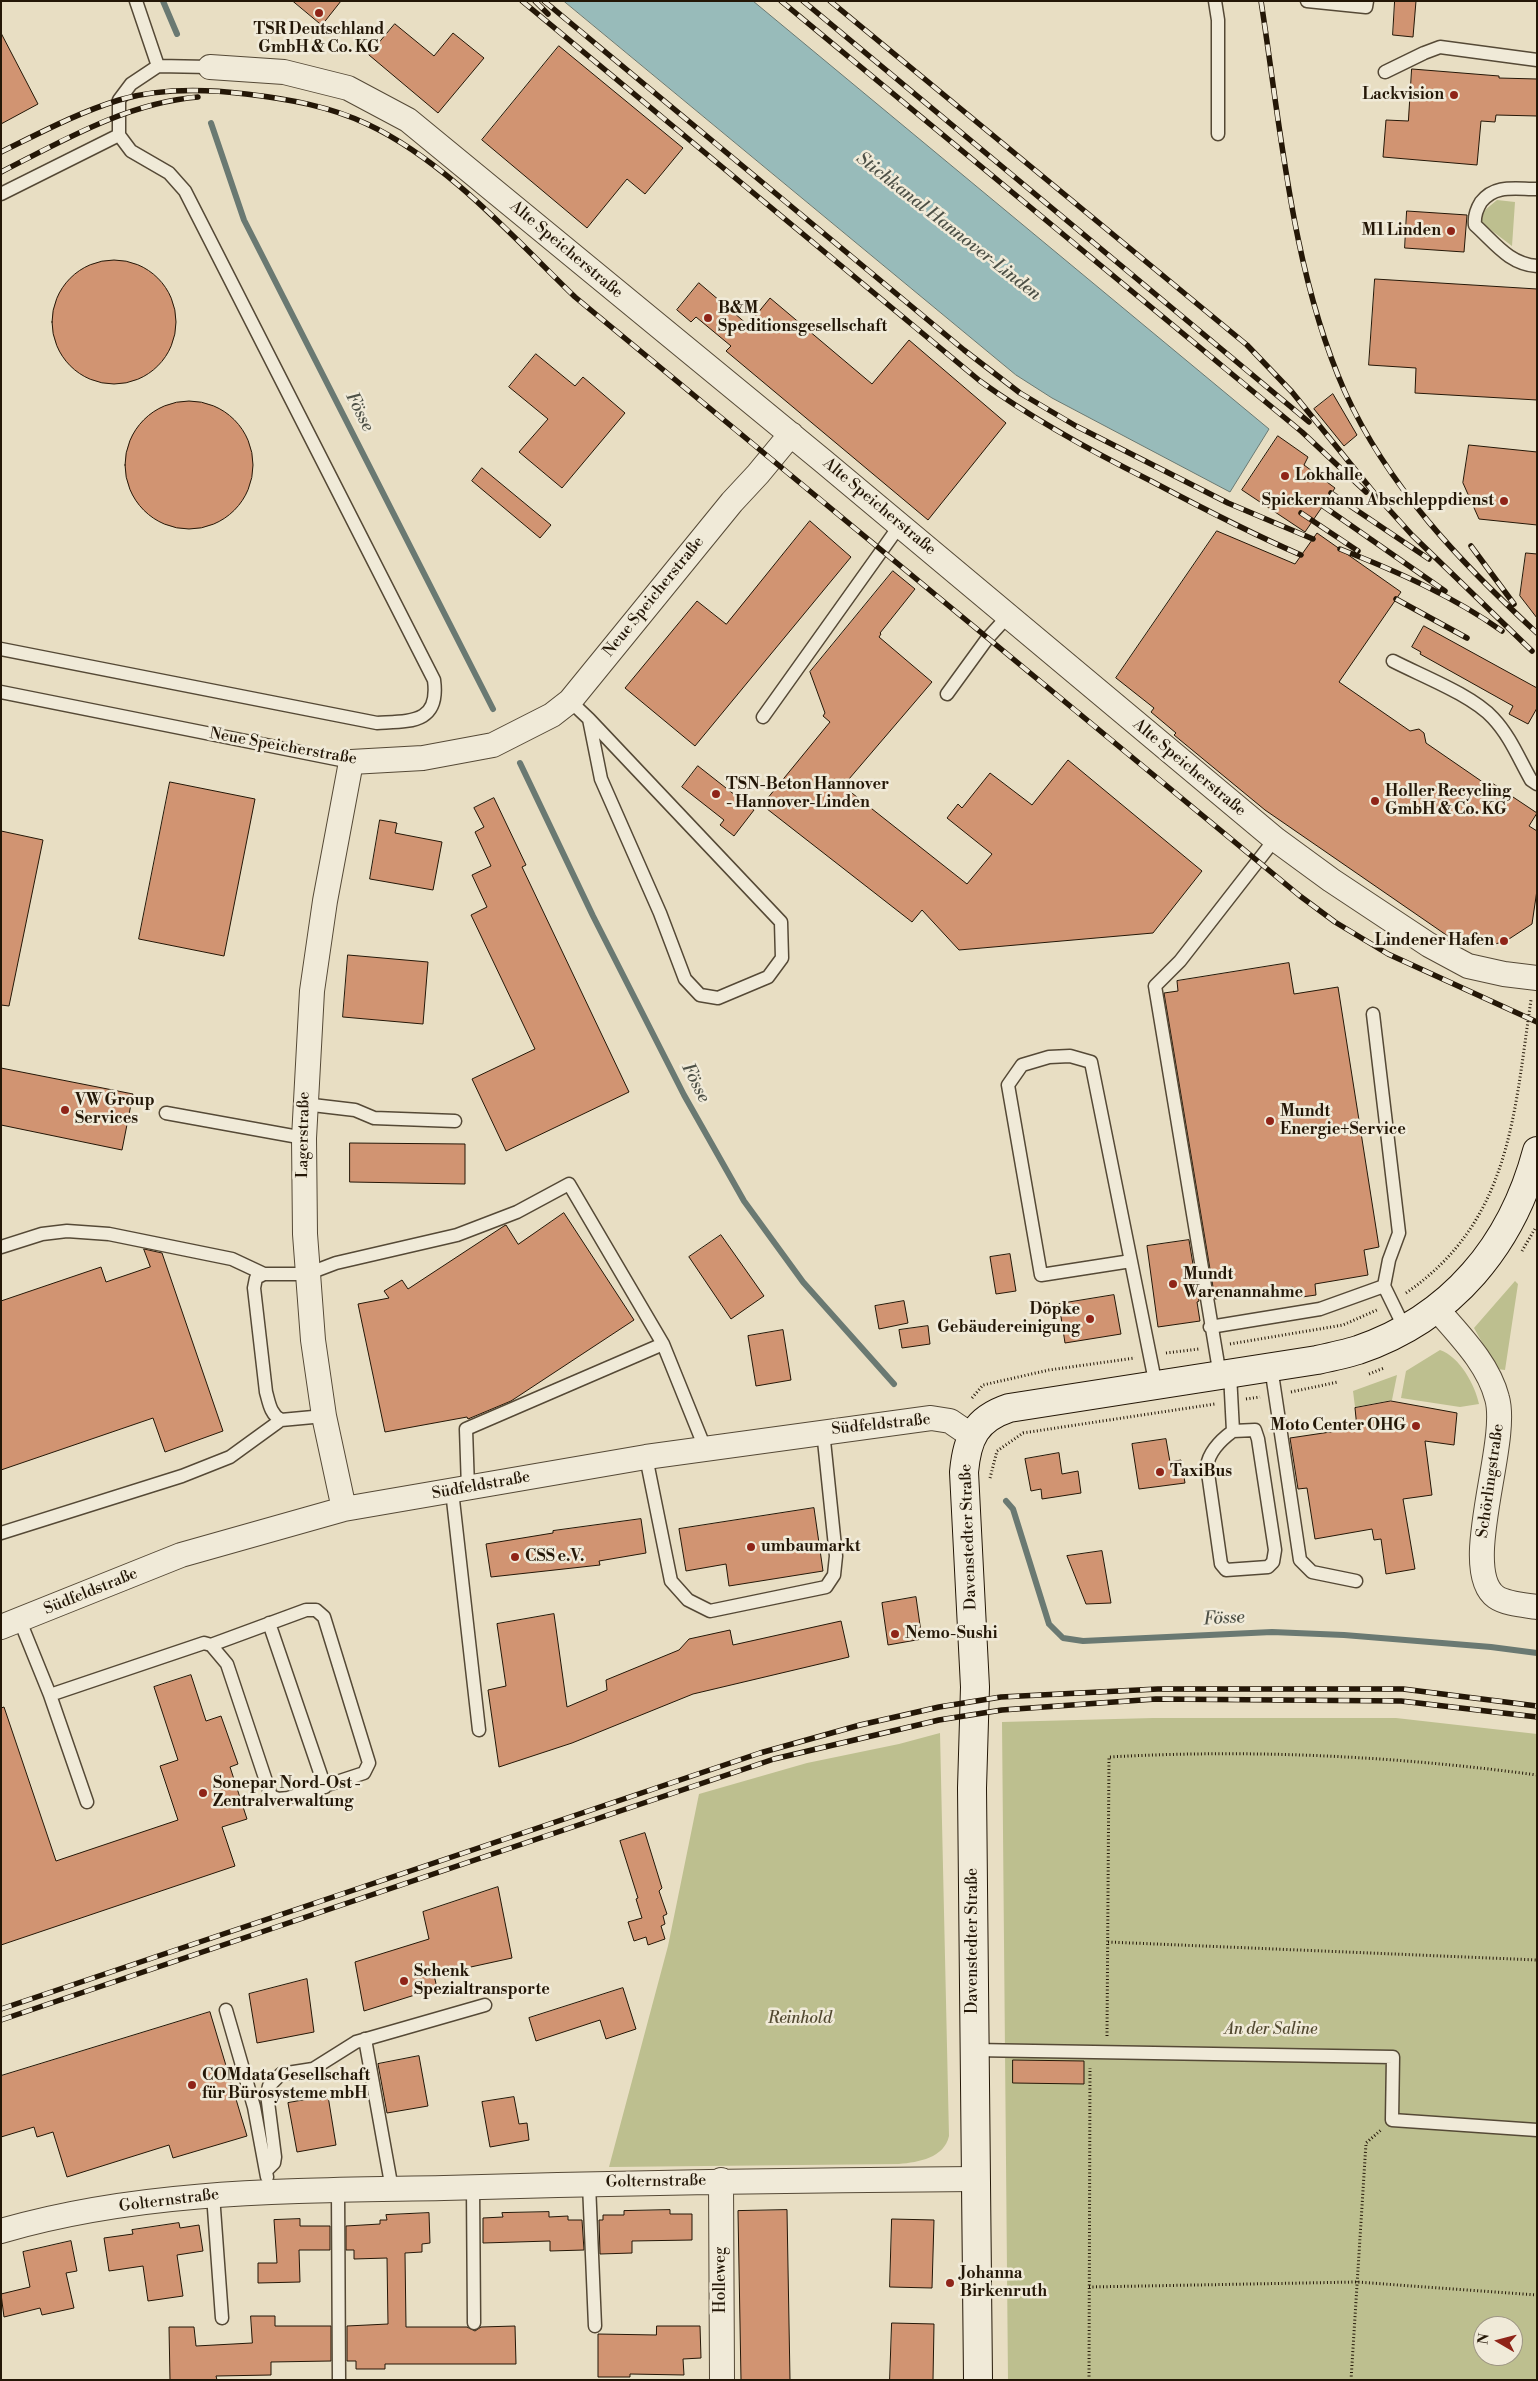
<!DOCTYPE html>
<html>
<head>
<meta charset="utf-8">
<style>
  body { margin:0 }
  #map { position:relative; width:1538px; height:2381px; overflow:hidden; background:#e8dec3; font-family:"Libre Bodoni",serif }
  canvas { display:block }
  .frame { position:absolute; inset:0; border:2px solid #241707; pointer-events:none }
  .north { position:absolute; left:1473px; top:2316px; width:50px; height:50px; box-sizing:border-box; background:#f0ead8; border:1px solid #9e9684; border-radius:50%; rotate:278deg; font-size:14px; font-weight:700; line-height:20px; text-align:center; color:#241707 }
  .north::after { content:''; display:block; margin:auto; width:18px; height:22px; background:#8f2418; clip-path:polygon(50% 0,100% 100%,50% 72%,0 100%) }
</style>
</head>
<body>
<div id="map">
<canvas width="1538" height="2381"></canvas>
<div class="frame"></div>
<div class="north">N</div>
</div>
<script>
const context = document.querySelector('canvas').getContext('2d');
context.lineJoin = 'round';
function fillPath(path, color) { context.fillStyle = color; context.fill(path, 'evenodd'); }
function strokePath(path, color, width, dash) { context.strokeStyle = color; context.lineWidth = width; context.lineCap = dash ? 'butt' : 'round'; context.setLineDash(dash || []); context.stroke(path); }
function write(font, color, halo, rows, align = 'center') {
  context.font = font + ' "Libre Bodoni",serif'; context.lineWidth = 5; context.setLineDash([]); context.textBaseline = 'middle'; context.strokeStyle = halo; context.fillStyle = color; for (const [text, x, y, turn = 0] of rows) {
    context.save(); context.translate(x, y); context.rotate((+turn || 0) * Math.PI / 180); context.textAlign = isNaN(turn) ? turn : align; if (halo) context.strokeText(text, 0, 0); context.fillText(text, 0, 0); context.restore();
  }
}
const green = new Path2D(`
  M1497,200L1515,202L1512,246L1479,221V215Z
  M1515,1281L1518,1284L1505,1370L1497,1369L1474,1328Z
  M1440,1350C1460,1357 1475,1385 1479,1404L1460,1407L1401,1398L1406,1371Z
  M1397,1375L1392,1400L1355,1407L1353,1391Z
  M1153,1718H1396L1537,1734V2380H1008L1002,1722ZM1483,2326H1513V2356H1483Z
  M940,1733L949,2136C944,2158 919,2162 899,2164L609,2167L668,1946L699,1794L807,1763L899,1744Z`);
const water = new Path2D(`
  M564,1H753L1269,429L1230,492L1052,398L1016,375Z`);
const stream = new Path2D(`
  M163,1L177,34
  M211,123L244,220L493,709
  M520,763L593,916L684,1095L744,1201L803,1282L894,1384
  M1006,1501L1013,1509L1049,1624L1063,1638L1083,1641L1272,1632L1344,1635L1491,1647L1537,1653`);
const building = new Path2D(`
  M293,1H341L322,25Z
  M1395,1H1416L1413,37L1393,35Z
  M395,24L434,56L453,33L484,58L438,113L369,55Z
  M1,33L38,104L1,124Z
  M559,46L683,148L645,194L627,179L587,228L482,140Z
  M1412,69L1499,76V78L1537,79V116L1496,115L1495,122L1481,121L1477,165L1383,157L1386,120L1408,121Z
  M1407,211L1467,215L1464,252L1405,248Z
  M52 322a62 62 0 1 1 124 0a62 62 0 1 1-124 0Z
  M1375,279L1537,289V400L1415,393L1416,368L1369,365Z
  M699,283L748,325L770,298L872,384L909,340L1006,423L928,520L726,351L731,346L696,317L691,322L677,310Z
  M536,354L575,386L583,377L625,413L562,488L519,452L548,419L509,387Z
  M1333,394L1357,435L1344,446L1314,409Z
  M125 465a64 64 0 1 1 128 0a64 64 0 1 1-128 0Z
  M1278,436L1308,457L1304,465L1335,488L1305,532L1242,490Z
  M1469,445L1537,452V525L1479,519L1463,483Z
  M482,468L551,525L540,538L472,481Z
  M810,521L851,557L695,746L625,688L697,601L726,624Z
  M1217,531L1295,564L1317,533L1401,592L1339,682L1410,731L1419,729L1424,733L1426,743L1487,785L1489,781L1537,813L1529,826L1537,831V890L1532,924L1509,939L1493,945L1474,946L1455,941L1265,810L1174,735L1176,733L1151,712L1154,708L1116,678Z
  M1526,553L1537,554V618L1520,596Z
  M893,571L915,589L880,633L881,634L879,637L932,682L843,786L967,884L992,854L947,818L958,804L962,808L990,773L1032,805L1068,760L1202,871L1153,933L959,950L922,910L912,922L762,805L830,722L823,716L825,713L810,672Z
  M1424,626L1537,688V708L1528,724L1509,714L1513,706L1420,654L1421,652L1412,647Z
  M698,766L754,810L734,836L720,825L724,820L682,787Z
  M170,782L255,799L224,956L139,939Z
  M494,798L526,865L522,867L629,1092L506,1151L472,1079L535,1049L471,915L487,907L472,875L491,866L475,832L484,827L474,808Z
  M380,820L397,823L395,833L442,842L433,890L370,879Z
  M1,831L43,840L9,1006L1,1005Z
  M348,955L428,962L423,1024L343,1017Z
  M1289,963L1294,994L1338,987L1379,1247L1364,1250L1368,1275L1315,1284L1316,1295L1295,1298L1293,1287L1215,1299L1164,993L1178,991L1177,981Z
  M1,1068L133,1094L122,1150L1,1125Z
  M350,1143L465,1144V1184L350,1182Z
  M564,1213L634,1320L511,1401L468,1419L467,1417L385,1432L358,1304L389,1298L384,1291L402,1280L408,1289L504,1226L506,1225L518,1244Z
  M721,1235L764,1296L731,1319L689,1257Z
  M1189,1240L1199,1301L1197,1302L1200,1321L1158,1327L1147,1246Z
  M144,1249L162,1253L223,1431L165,1452L153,1418L1,1470V1301L101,1267L106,1282L150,1267Z
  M1010,1254L1016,1291L996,1294L990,1257Z
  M1114,1295L1121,1334L1065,1343L1059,1304Z
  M904,1301L908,1323L879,1329L875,1306Z
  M928,1326L930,1344L902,1348L899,1330Z
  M783,1330L791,1380L756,1386L748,1336Z
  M1391,1401L1457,1413L1454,1445L1425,1441L1432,1495L1403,1499L1415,1569L1386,1574L1381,1539L1374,1540L1372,1529L1315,1539L1307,1488L1298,1489L1290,1438L1357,1428L1355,1408Z
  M1166,1439L1170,1462L1181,1460L1185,1483L1139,1489L1132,1444Z
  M1059,1453L1062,1474L1078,1471L1081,1493L1042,1499L1041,1489L1031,1491L1025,1459Z
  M814,1508L823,1571L729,1586L726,1564L686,1571L679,1529Z
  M641,1519L646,1553L599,1561L600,1565L491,1577L486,1544L553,1533V1531Z
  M1102,1551L1111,1603L1086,1604L1067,1556Z
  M916,1597L922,1639L888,1645L882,1603Z
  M554,1614L567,1707L607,1690L606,1680L679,1650L689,1639L730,1630L733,1645L841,1621L849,1657L693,1694L572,1743L499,1767L488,1690L506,1686L497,1624Z
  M191,1675L206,1721L221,1716L238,1764L230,1767L247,1819L222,1827L235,1866L1,1945V1708L4,1707L56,1861L178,1820L160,1766L178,1760L154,1687Z
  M645,1833L662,1888L659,1891L667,1914L663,1916L665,1924L661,1926L665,1939L648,1945L646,1937L634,1941L628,1922L642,1918L636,1899L638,1898L620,1841Z
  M498,1887L512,1958L434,1975L437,1988L364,2011L355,1962L429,1939L423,1912Z
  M307,1979L314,2032L257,2043L249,1994Z
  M623,1988L636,2029L606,2039L600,2020L536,2041L529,2018Z
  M210,2012L247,2136L173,2158L169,2145L67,2177L53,2132L37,2137L34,2127L1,2137V2076Z
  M419,2056L428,2106L387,2113L378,2064Z
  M1013,2060L1084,2061V2084L1013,2083Z
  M328,2096L336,2145L297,2152L288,2103Z
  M514,2097L519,2124L527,2123L529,2140L490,2147L482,2102Z
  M670,2210V2214H692V2240L632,2241V2253L600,2254L599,2220H603V2215H624V2211Z
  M787,2210L790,2380H741L738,2211Z
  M549,2212V2217L568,2216V2220H582L584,2250L550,2251V2241L483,2243V2218L503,2217L502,2213Z
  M429,2213L430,2243L422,2244V2252L405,2253L406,2327H467L475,2331L481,2327L515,2326L516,2364H385V2369H356V2361H347V2326L388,2324L387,2258L354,2259V2250H346V2226L380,2224V2220H387L386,2215Z
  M300,2219V2226H330V2250H299L300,2282L258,2283V2263H277L274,2220Z
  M892,2219L934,2220L932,2288L890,2287Z
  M179,2223L180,2228L199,2225L203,2251L177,2255L183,2296L148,2301L143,2266L109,2271L104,2238L133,2234L132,2230Z
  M71,2241L77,2271L66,2273L74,2308L42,2315L40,2308L4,2317L1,2294L30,2287L23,2252Z
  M251,2316H275V2326H331V2361L271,2362V2375L216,2376L217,2380H170L169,2327H194L196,2346L252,2343Z
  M892,2323L934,2324L933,2380H890Z
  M657,2326H700L701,2358L683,2359L684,2375L630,2374V2377H598V2334L656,2335Z`);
const path = new Path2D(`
  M1522,1251L1536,1227
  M1406,1293C1511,1221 1514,1114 1531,1000
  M1230,1344L1343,1325L1379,1309
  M1166,1353L1199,1349
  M1369,1374L1384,1368
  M1291,1392L1338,1382
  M972,1398L983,1385L1049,1370L1135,1358
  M1246,1399L1260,1397
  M990,1478L997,1451L1023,1433L1215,1404
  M1108,1942L1537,1960
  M1107,2036L1109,1757C1252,1749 1395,1756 1537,1775
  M1089,2287L1357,2282L1537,2295
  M1089,2380L1090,2068
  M1351,2380L1366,2143L1381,2130`);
const lane = new Path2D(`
  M136,1L158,66L210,67
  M1215,1L1218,20V134
  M1307,1L1366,7L1367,1
  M1385,72L1424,53L1440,47L1537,60
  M1537,189C1515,189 1495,184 1481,202C1476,210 1474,216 1475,225C1495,243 1509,264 1537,266
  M1,194L119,135
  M1,649L377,723C410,721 440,724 434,680L185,191L169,173L131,151L119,135V100L131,84L158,66
  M1393,661C1422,676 1472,695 1493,718C1510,736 1519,759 1531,780L1537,784
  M1,692L351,762
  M947,694L987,639L1008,616
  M570,701L589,719L781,922L782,958L768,977L718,998L700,995L685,979L660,913L601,779L589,719
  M763,717L900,525
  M1373,1014L1399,1233L1389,1260L1384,1286L1405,1329
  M304,1104L355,1110L374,1118L455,1121
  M166,1113L304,1138
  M1,1247L42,1234L67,1231L109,1234L232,1259L264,1274
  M1131,1261L1041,1275L1008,1085L1022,1065L1049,1057L1070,1056L1091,1062L1156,1386
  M1210,1327L1320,1309L1384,1286
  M1271,1367L1300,1560L1312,1572L1356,1581
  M1230,1374L1233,1431C1222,1439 1209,1452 1207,1466L1221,1564L1226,1570L1268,1567L1273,1562L1275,1550L1258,1439L1255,1430L1233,1431
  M1220,1376L1155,986L1180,961L1275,839
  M324,1416L281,1420C270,1414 269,1402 266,1392L254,1288L256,1278L264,1274H307L336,1263L457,1235L517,1212L569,1184L663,1344
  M646,1457L671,1581L688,1600L710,1611L826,1587L834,1575L836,1556L823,1431
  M468,1488L466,1429L663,1344L705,1448
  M452,1491L479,1730
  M1,1533L182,1476L230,1457L281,1420
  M20,1621L50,1695L204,1643L211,1645L227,1664L271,1796L278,1799L288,1798L364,1773L369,1763L324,1617L316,1610H306L211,1645
  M269,1623L325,1787
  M50,1695L87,1802
  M226,2010L254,2107L267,2177
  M365,2039L392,2189
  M974,2050L1393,2057L1392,2120L1537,2130
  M266,2171L274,2163L275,2157L267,2094L269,2086L281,2074L313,2069L356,2042L485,2005
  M589,2184L595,2326
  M473,2187L474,2323
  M338,2190L339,2380
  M213,2195L222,2318`);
const street = new Path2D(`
  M210,67L284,72L348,88L408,120L823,461L1275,839L1331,880L1429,945L1468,966L1504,974L1537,978
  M1436,1308C1459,1335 1488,1363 1497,1398C1510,1443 1458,1570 1496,1597C1506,1604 1525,1605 1537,1607
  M344,1509L324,1416L313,1340L305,1234L304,1138L312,991L325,901L351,762L423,758L493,745L552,715L570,701L732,502L758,474L791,434
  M1,1627L181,1555L344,1509L646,1457L931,1418L950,1421L972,1436
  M721,2180L722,2380
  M1,2231C145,2189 296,2191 444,2188C621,2183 798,2180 975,2179`);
const secondary = new Path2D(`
  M978,2380L972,1788L975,1687L964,1472C967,1438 976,1419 1009,1408L1317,1360C1331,1357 1345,1354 1358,1350C1452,1318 1512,1245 1537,1151`);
const rail = new Path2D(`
  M522,1L980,381C1034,420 1091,451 1151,481C1200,507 1250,533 1301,555
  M535,1L548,14
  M544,1L964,350L1020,393L1076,426L1228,503L1313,539
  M781,1L1302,432L1366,492
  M803,1L1309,422
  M830,1L1247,345L1292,392L1375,494L1412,535L1532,651
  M1261,1C1281,130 1292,272 1345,392C1388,487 1461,563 1537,633
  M1,152C40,133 77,113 119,100C160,88 204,89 246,94C288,99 329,106 367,124C446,161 513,237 575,297L1300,896L1335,922L1388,954L1537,1022
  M1,172C64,140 127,103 198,97
  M1331,493L1429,559
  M1323,506L1445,591
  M1301,513L1358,551
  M1471,546L1514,604
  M1340,549C1396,571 1453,596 1502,631
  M1396,599L1467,638
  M1,2009L760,1753L860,1725L939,1707L1001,1697L1158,1689H1403L1537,1706
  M1,2020L774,1759L939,1720L1002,1710L1156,1699L1401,1701L1537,1717`);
const markers = [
  [319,13,5,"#8f2418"],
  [1454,95,5,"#8f2418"],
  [1451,231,5,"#8f2418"],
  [708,318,5,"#8f2418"],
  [1285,476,5,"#8f2418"],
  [1504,501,5,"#8f2418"],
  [716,794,5,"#8f2418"],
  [1375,801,5,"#8f2418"],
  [1504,941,5,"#8f2418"],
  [65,1110,5,"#8f2418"],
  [1270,1121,5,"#8f2418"],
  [1173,1284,5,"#8f2418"],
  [1090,1319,5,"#8f2418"],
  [1416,1426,5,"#8f2418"],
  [1160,1472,5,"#8f2418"],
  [751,1547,5,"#8f2418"],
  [515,1557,5,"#8f2418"],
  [895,1634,5,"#8f2418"],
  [203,1793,5,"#8f2418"],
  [404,1981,5,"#8f2418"],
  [192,2085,5,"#8f2418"],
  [950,2283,5,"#8f2418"]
];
const poiNames = [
  ["TSR Deutschland",319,30,"center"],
  ["GmbH & Co. KG",319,48,"center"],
  ["Lackvision",1444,95,"right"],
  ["M1 Linden",1441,231,"right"],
  ["B&M",718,309],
  ["Speditionsgesellschaft",718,327],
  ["Lokhalle",1295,476],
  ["Spickermann Abschleppdienst",1494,501,"right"],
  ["TSN-Beton Hannover",726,785],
  ["- Hannover-Linden",726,803],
  ["Holler Recycling",1385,792],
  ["GmbH & Co. KG",1385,810],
  ["Lindener Hafen",1494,941,"right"],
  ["VW Group",75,1101],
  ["Services",75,1119],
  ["Mundt",1280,1112],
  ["Energie+Service",1280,1130],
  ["Mundt",1183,1275],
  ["Warenannahme",1183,1293],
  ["Döpke",1080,1310,"right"],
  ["Gebäudereinigung",1080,1328,"right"],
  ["Moto Center OHG",1406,1426,"right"],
  ["TaxiBus",1170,1472],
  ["umbaumarkt",761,1547],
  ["CSS e.V.",525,1557],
  ["Nemo-Sushi",905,1634],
  ["Sonepar Nord-Ost -",213,1784],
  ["Zentralverwaltung",213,1802],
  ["Schenk",414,1972],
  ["Spezialtransporte",414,1990],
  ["COMdata Gesellschaft",202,2076],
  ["für Bürosysteme mbH",202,2094],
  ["Johanna",960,2274],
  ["Birkenruth",960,2292]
];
const streetNames = [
  ["Alte Speicherstraße",566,250,40],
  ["Alte Speicherstraße",879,507,40],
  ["Neue Speicherstraße",654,597,-51],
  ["Neue Speicherstraße",283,747,10],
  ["Alte Speicherstraße",1189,768,40],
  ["Lagerstraße",304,1135,-89],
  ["Südfeldstraße",881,1425,-6],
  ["Schörlingstraße",1491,1481,-82],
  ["Südfeldstraße",481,1486,-10],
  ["Davenstedter Straße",969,1537,-92],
  ["Südfeldstraße",91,1592,-22],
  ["Davenstedter Straße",973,1941,-90],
  ["Golternstraße",656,2182,-1],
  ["Golternstraße",169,2201,-7],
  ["Holleweg",721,2280,-90]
];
const parkNames = [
  ["Reinhold",800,2019],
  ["An der Saline",1271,2030]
];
const waterNames = [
  ["Stichkanal Hannover-Linden",948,227,38],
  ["Fösse",359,412,63],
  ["Fösse",695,1083,63],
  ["Fösse",1224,1619,-3]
];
fillPath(green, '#bdbf8f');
fillPath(water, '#98bbba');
strokePath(water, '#6a7972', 1);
strokePath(stream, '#6a7972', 6);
fillPath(building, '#d19472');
strokePath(building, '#241707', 1);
strokePath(lane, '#554936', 15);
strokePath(street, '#554936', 26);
strokePath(secondary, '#241707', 30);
strokePath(path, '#241707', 3, [1, 2.5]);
strokePath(lane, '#f0ead8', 12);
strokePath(street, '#f0ead8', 24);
strokePath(secondary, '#f0ead8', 28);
strokePath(rail, '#241707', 5.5);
strokePath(rail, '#f0ead8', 4, [11]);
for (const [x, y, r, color] of markers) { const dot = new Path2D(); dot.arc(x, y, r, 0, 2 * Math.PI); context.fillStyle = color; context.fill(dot); strokePath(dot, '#f0ead8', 2); }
write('bold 16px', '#241707', '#f0ead8', poiNames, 'left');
write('16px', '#241707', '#f0ead8', streetNames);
write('italic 16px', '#524930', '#f0ead8', parkNames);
write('italic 18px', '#4d5046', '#f0ead8', waterNames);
</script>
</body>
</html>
